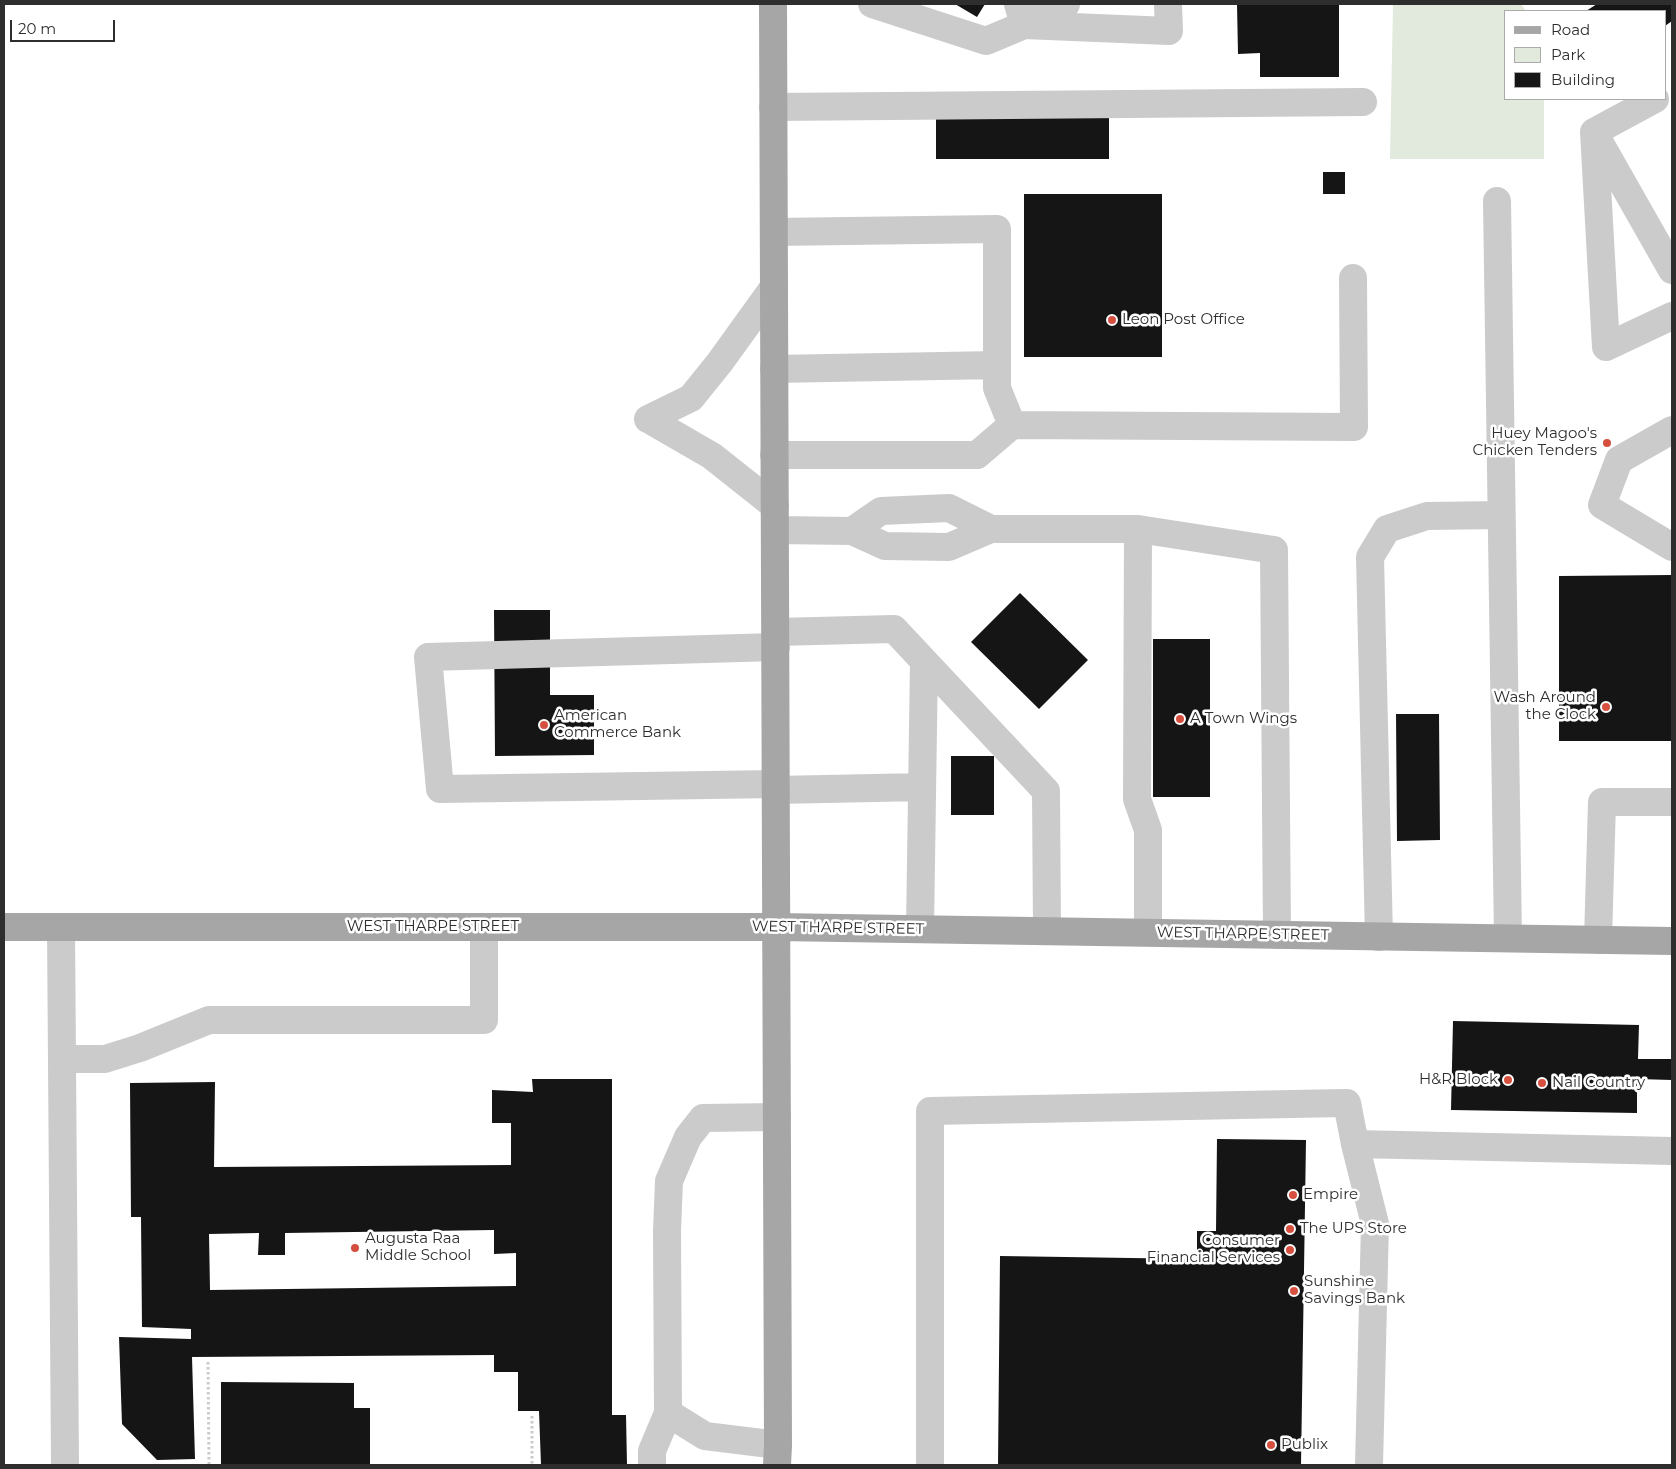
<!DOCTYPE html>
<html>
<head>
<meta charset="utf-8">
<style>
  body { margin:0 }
  #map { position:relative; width:1676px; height:1469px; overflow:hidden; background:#fff; font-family:Montserrat,sans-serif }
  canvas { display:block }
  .frame { position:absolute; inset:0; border:5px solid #2e2e2e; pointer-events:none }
  .legend { position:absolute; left:1504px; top:10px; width:162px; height:90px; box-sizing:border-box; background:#fff; border:1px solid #ababab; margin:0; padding:6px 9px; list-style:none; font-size:15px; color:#2e2e2e }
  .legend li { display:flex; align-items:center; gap:10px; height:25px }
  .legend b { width:25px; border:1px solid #ababab }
  .scale { position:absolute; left:10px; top:20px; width:105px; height:22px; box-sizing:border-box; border:2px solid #2e2e2e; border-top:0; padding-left:6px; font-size:15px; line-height:18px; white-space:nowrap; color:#2e2e2e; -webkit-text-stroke:4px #fff; paint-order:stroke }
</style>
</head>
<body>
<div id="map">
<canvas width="1676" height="1469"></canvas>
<div class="frame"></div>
<ul class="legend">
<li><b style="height:6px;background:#a6a6a6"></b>Road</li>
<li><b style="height:14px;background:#e2eadd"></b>Park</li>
<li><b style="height:14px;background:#151515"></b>Building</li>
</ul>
<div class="scale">20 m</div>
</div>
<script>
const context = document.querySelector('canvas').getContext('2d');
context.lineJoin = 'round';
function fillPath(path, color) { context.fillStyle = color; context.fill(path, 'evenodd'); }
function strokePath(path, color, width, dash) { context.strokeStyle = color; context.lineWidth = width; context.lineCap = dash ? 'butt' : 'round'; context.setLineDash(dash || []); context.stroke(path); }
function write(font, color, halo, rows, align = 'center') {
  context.font = font + ' Montserrat,sans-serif'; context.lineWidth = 5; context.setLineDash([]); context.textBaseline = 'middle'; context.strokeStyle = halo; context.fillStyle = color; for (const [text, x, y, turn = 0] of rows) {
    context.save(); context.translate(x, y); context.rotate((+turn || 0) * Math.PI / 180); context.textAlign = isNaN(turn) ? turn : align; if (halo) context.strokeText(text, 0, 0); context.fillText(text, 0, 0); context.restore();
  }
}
const green = new Path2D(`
  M1393,4H1521L1526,11H1505V99H1544V159H1390Z`);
const building = new Path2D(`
  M955,4H985L977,17Z
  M1237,4H1339V77H1260V53L1238,54Z
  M1597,4H1672V21L1665,26V11H1586Z
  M936,114H1109V159H936Z
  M1323,172H1345V194H1323Z
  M1024,194H1162V357H1024Z
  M1672,575V741H1559V576Z
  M1020,593L1088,660L1039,709L971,642Z
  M494,610H550V695H594V755L495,756Z
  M1153,639H1210V797H1153Z
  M1396,714H1439L1440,840L1397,841Z
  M951,756H994V815H951Z
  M1453,1021L1639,1025L1638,1059H1672V1080L1637,1079V1113L1451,1110Z
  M532,1079H612V1415H626L627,1465H541L539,1411H518V1372H494V1355L192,1357L195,1459L157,1460L122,1424L119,1337L191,1339V1329L142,1327L141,1217H131L130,1083L215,1082L214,1167L511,1165V1123H492V1090L533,1092ZM494,1230V1254L516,1253V1286L210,1290L209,1234L259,1233L258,1255H285V1233Z
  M1217,1139L1306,1140L1301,1465H998L1000,1256L1197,1259V1231H1216Z
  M221,1382L354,1383V1408H370V1465H221Z`);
const path = new Path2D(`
  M208,1362L209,1465
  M532,1416V1465`);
const minor = new Path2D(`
  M872,4L986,41L1024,25L1066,4
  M1018,4L1024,25L1169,31L1168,4
  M773,107L1363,102
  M1594,132L1606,347L1672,316
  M1594,132L1655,99
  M1597,138L1672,270
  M1497,201L1508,938
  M774,232L997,229V388L1012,425
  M774,369L997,365
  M648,419L691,398L720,362L774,287
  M648,419L712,456L775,506
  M1672,430L1619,460L1602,505L1672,547
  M774,455H977L1012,425L1354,427L1353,278
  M1138,529L1137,799L1148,830V932
  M775,530L852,531L885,546L949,547L991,529H1138L1274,550L1277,935
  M852,531L881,511L949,508L991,529
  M776,632L894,629L1046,791L1047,931
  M776,647L428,657L440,789L776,784
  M776,790L922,787
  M61,927L65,1465
  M920,929L924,661
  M1379,937L1370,557L1387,529L1427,516L1501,515
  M1598,940L1602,802H1672
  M62,1059H105L140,1048L209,1020H484V927
  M1355,1144L1672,1151
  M668,1413L705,1436L778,1445
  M652,1465V1451L668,1413L667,1231L669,1181L688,1137L703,1118L777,1117
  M930,1465V1111L1344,1103H1347L1355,1144L1375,1224L1369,1465`);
const major = new Path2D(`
  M773,4L778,1445L777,1465
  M4,927H777L1672,941`);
const markers = [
  [1112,320,5,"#d64f3f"],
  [1607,443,5,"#d64f3f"],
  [1606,707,5,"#d64f3f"],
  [1180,719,5,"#d64f3f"],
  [544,725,5,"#d64f3f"],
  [1508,1080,5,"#d64f3f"],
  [1542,1083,5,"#d64f3f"],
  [1293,1195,5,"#d64f3f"],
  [1290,1229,5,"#d64f3f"],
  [355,1248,5,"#d64f3f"],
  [1290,1250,5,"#d64f3f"],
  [1294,1291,5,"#d64f3f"],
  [1271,1445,5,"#d64f3f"]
];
const poiNames = [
  ["Leon Post Office",1122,320],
  ["Huey Magoo's",1597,434,"right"],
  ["Chicken Tenders",1597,451,"right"],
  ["Wash Around",1596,698,"right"],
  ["the Clock",1596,715,"right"],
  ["American",554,716],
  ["Commerce Bank",554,733],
  ["A Town Wings",1190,719],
  ["H&R Block",1498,1080,"right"],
  ["Nail Country",1552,1083],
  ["Empire",1303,1195],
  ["The UPS Store",1300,1229],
  ["Augusta Raa",365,1239],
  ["Middle School",365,1256],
  ["Consumer",1280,1241,"right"],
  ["Financial Services",1280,1258,"right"],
  ["Sunshine",1304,1282],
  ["Savings Bank",1304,1299],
  ["Publix",1281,1445]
];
const streetNames = [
  ["WEST THARPE STREET",433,927],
  ["WEST THARPE STREET",838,928,1],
  ["WEST THARPE STREET",1243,934,1]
];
fillPath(green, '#e2eadd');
fillPath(building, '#151515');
strokePath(path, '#cbcbcb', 3, [2.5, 2.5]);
strokePath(minor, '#cbcbcb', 28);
strokePath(major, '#a6a6a6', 28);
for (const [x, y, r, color] of markers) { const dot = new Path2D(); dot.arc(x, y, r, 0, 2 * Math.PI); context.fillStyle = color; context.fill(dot); strokePath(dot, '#fff', 2); }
write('15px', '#2e2e2e', '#fff', poiNames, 'left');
write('15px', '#2e2e2e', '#fff', streetNames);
</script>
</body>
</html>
